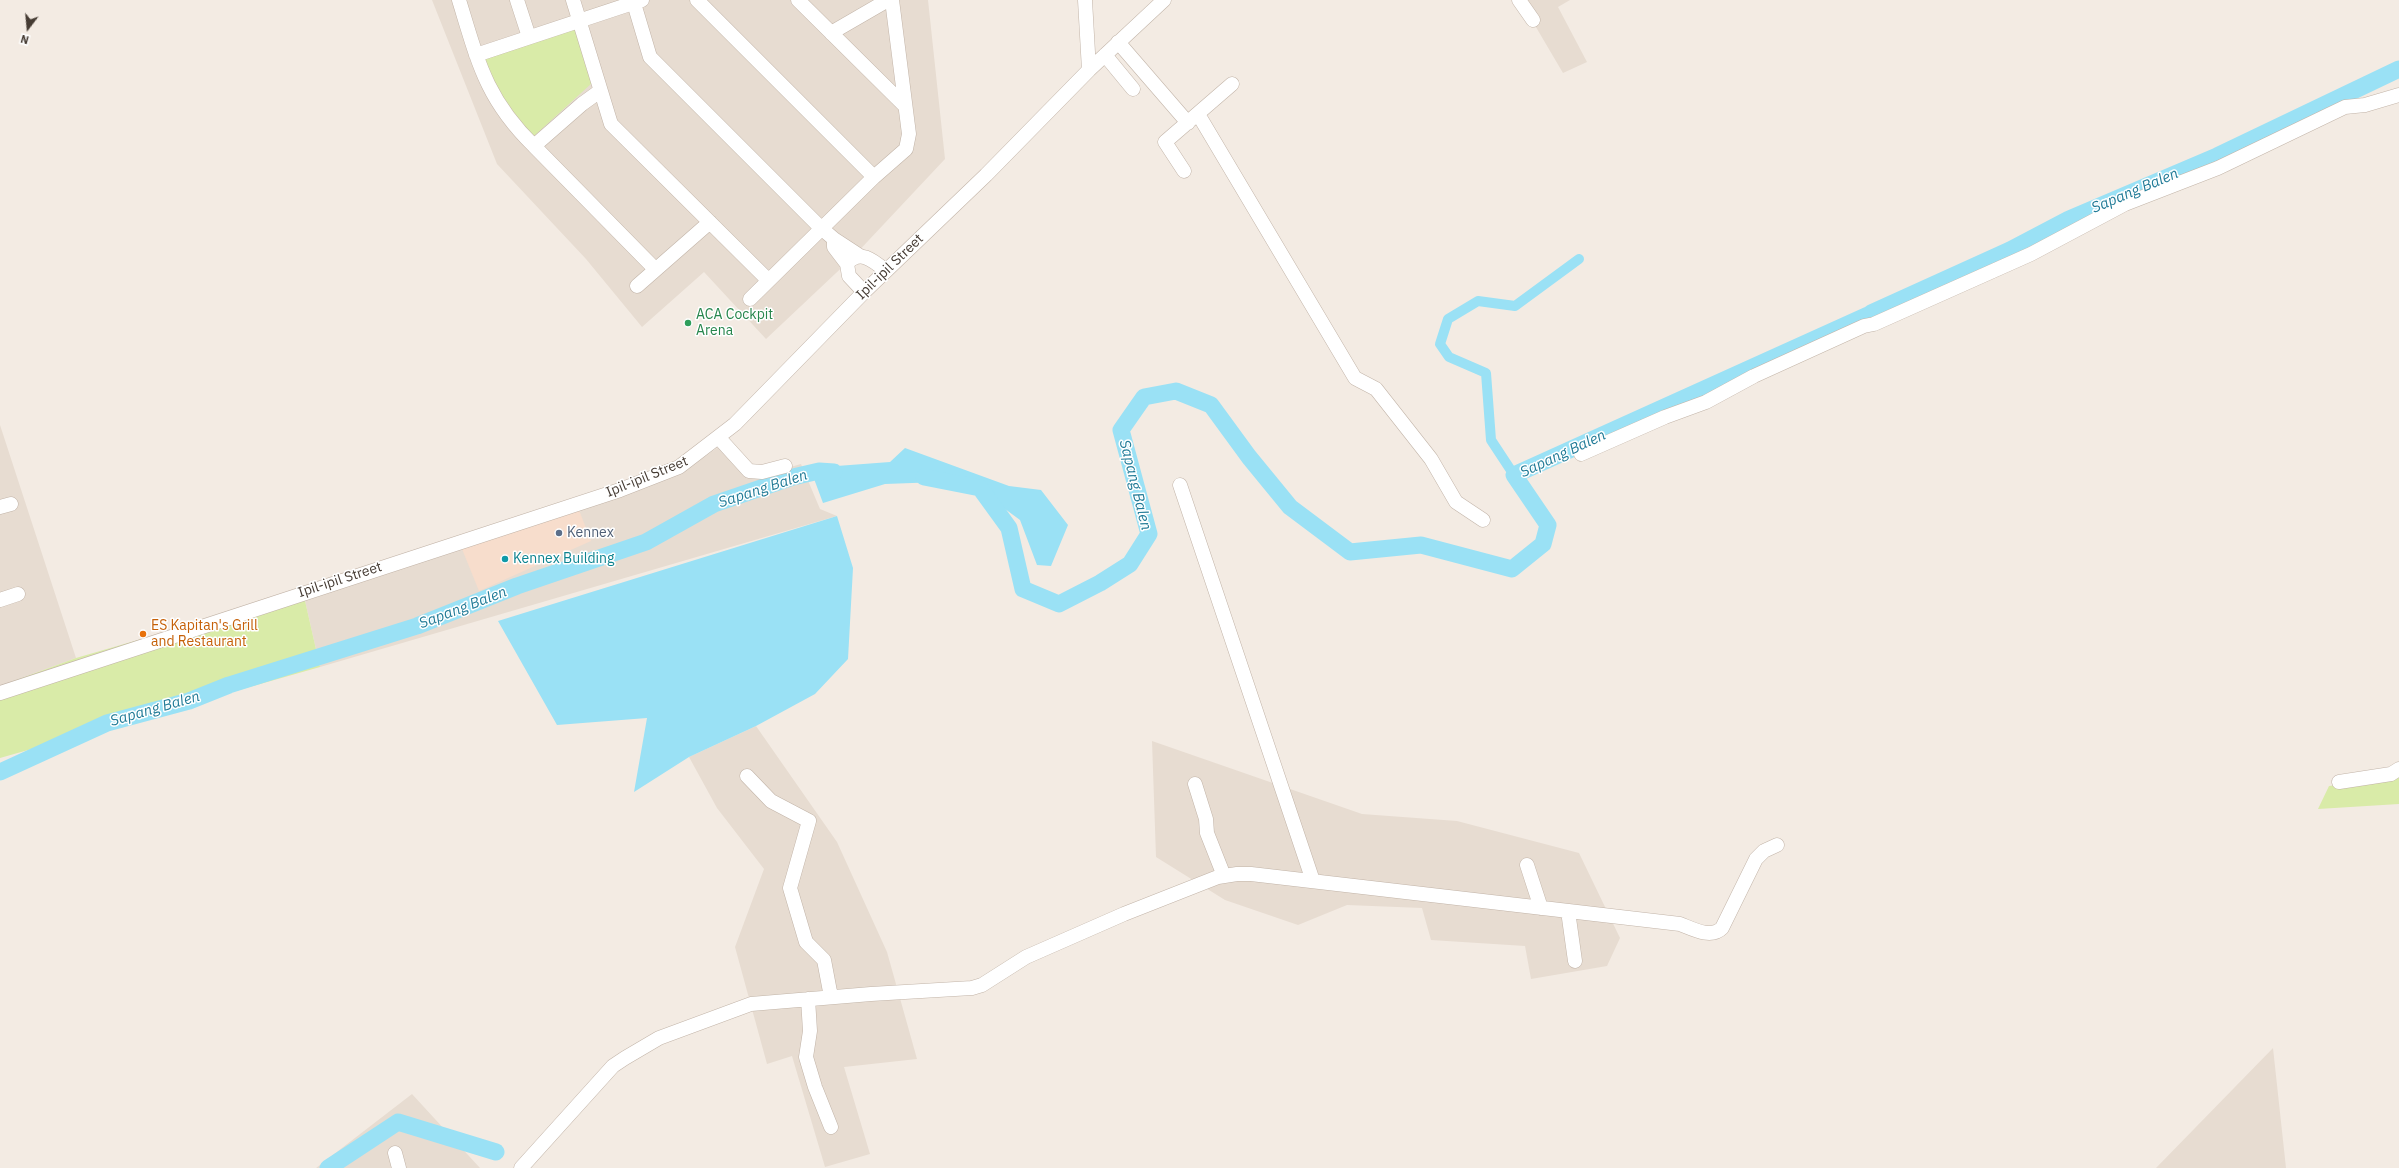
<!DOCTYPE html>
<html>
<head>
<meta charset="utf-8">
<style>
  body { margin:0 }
  #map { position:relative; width:2399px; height:1168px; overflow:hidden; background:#f3ebe3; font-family:"IBM Plex Sans",sans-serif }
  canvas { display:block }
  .north { position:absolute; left:8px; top:8px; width:40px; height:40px; -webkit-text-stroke:3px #fff; paint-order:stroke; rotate:196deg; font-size:11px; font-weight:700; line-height:16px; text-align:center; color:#453b33 }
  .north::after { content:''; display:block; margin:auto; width:14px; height:18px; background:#453b33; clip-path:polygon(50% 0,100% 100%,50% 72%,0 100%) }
</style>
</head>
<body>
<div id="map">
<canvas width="2399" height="1168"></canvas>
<div class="north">N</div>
</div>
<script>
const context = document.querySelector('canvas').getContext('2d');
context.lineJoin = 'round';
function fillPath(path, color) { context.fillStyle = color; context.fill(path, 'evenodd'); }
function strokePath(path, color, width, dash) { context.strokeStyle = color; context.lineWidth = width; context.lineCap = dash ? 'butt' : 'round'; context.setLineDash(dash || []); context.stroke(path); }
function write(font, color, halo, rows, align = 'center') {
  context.font = font + ' "IBM Plex Sans",sans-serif'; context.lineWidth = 3; context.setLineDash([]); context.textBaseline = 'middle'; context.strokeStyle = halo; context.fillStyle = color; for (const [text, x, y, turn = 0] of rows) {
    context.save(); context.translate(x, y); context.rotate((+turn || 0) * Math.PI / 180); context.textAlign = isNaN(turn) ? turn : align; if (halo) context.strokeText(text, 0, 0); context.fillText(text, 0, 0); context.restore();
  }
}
const residential = new Path2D(`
  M432,0H928L945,159L853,257L766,339L704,272L642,327L586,259L497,164Z
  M1520,0H1570L1558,7L1587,62L1563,73Z
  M0,425L76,658L0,686Z
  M720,446L759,476L801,464L820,509L837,516L320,667L303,592L681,473Z
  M756,726L837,842L887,952L917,1059L844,1067L870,1154L825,1167L792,1056L767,1064L735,947L764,869L717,808L689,757Z
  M1152,741L1362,814L1457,821L1579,853L1620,938L1607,966L1531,979L1525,946L1431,940L1422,908L1347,905L1298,925L1225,900L1156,857Z
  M2273,1048L2286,1168H2156Z
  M412,1094L480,1168H316Z`);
const commercial = new Path2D(`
  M579,510L591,541L479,591L462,549Z`);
const green = new Path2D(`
  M576,26L592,83L533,137L500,95L484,57Z
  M303,592L320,667L0,758V686L76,658Z
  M2399,774V804L2318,809L2329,786L2393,779Z`);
const water = new Path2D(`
  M905,448L1009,486L1041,490L1068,525L1051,566L1037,565L1020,520L967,481L885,484L823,503L810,468L890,462Z
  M837,516L853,568L848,659L815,694L756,726L689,757L634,792L647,718L557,725L498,621Z`);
const stream = new Path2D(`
  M1548,525L1552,524`);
const canal = new Path2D(`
  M1514,475L1491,440L1486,373L1449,357L1440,344L1448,319L1478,301L1515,306L1579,259`);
const river = new Path2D(`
  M1871,313L2010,250L2069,219L2217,156L2399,69
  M924,477L980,488L1009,528L1023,589L1059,604L1100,583L1130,564L1149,534L1121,430L1144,397L1176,391L1211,405L1249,457L1290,507L1350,552L1421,545L1512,569L1543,544L1548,525L1514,475L1868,315
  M0,772L107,723L189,701L229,685L417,626L517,586L646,542L714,504L793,477L819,471L834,472
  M328,1168L398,1122L496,1152`);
const minor = new Path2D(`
  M459,0C478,62 486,99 534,146
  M517,0L529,37
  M573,0L611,124L768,280
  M633,0L650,57L821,228L834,239
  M697,0L874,177
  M798,0L904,105
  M1085,0L1089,70
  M1519,0L1533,20
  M831,33L888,0
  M1118,42L1188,123
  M476,55L642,0
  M1105,55L1133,89
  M600,91L582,104L534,146L655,269
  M1198,114L1355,378L1376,389L1431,459L1456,502L1483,520
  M1184,171L1165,142L1232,84
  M847,264L834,247V239L860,256
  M637,286L710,222
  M864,292L849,276L847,264C859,248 874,261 886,271
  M750,299L874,177L906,149L909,134L892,0
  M719,438L749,471L762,472L785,466
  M1581,454L1665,417L1706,402L1754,376L1864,326L1874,324L2031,254L2125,204L2218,168L2345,107L2365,105L2399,95
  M1180,485L1313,881
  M0,507L11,504
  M0,600L18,594
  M0,693L620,490L679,467L735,424L864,292L986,175L1089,70L1164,0
  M747,776L771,801L809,821L790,888L806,942L824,960L831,997
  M2339,782L2391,774L2399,769
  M1195,784L1206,819L1207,833L1224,876
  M1527,865L1541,908
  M1568,911L1575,961
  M808,999L810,1031L806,1057L815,1087L831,1127
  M395,1153L399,1168
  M521,1168L613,1066L625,1058L659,1038L751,1004L871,994L972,988L982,985L1026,957L1124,914L1218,877L1237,874H1251L1680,924C1693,929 1711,939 1722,928L1756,859L1764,851L1777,845`);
const markers = [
  [688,323,4,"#2e9e5b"],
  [559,533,4,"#5c6f8a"],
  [505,559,4,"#0f9aa8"],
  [143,634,4,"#e8710a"]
];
const streetNames = [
  ["Ipil-ipil Street",890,267,-44],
  ["Ipil-ipil Street",647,477,-22],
  ["Ipil-ipil Street",340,580,-18]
];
const leisureNames = [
  ["ACA Cockpit",696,315],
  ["Arena",696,331]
];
const serviceNames = [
  ["Kennex",567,533]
];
const cultureNames = [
  ["Kennex Building",513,559]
];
const foodNames = [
  ["ES Kapitan's Grill",151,626],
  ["and Restaurant",151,642]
];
const waterNames = [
  ["Sapang Balen",2135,191,-23],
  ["Sapang Balen",1563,454,-25],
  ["Sapang Balen",1135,485,76],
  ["Sapang Balen",763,489,-18],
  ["Sapang Balen",463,608,-21],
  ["Sapang Balen",155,709,-16]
];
fillPath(residential, '#e7dcd1');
fillPath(commercial, '#f7ddcc');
fillPath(green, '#d9eba8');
fillPath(water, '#9ae1f5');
strokePath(stream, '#9ae1f5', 3);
strokePath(canal, '#9ae1f5', 10);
strokePath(river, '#9ae1f5', 17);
strokePath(minor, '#c2b4a8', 15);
strokePath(minor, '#fff', 14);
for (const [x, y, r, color] of markers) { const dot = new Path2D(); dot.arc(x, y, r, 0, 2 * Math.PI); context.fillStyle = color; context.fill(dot); strokePath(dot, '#fff', 1.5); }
write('14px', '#453b33', '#fff', streetNames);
write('14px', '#27864d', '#fff', leisureNames, 'left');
write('14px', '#4e5e75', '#fff', serviceNames, 'left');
write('14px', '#0d838f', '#fff', cultureNames, 'left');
write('14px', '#c56008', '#fff', foodNames, 'left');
write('italic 15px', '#217b97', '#fff', waterNames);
</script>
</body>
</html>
